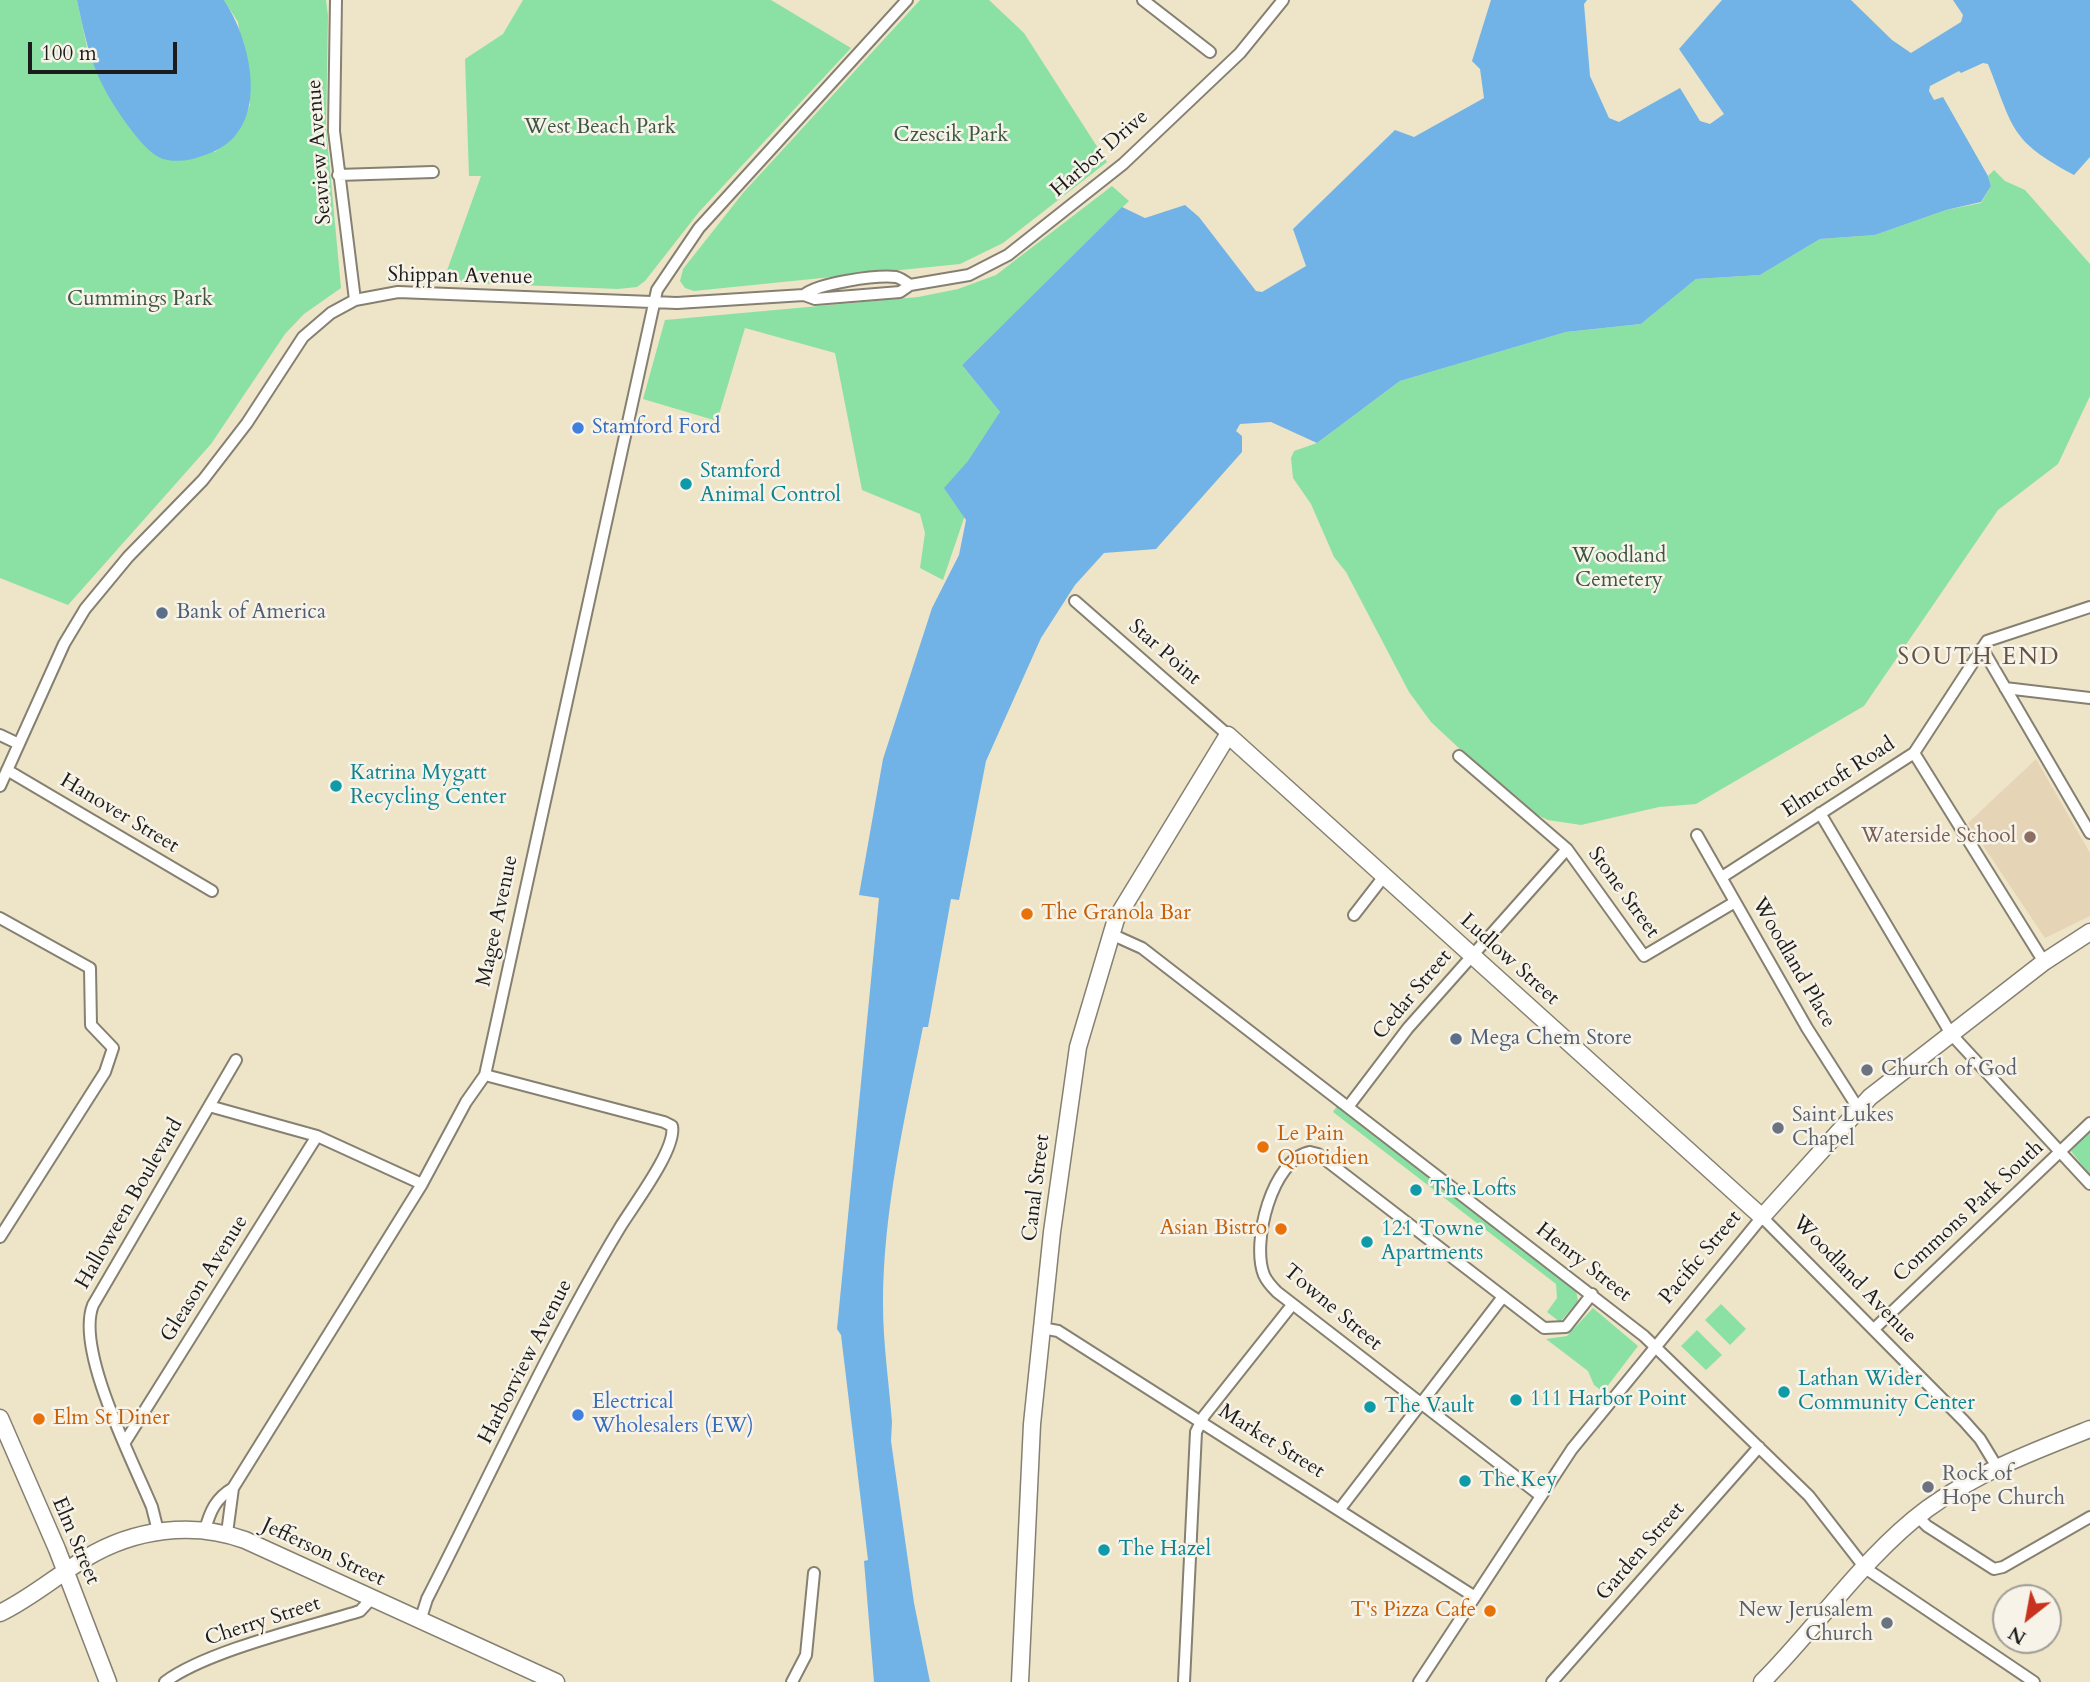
<!DOCTYPE html>
<html>
<head>
<meta charset="utf-8">
<style>
  body { margin:0 }
  #map { position:relative; width:2090px; height:1682px; overflow:hidden; background:#eee4c7; font-family:Cardo,serif }
  canvas { display:block }
  .north { position:absolute; left:1992px; top:1584px; width:70px; height:70px; box-sizing:border-box; background:#f7f3e8; border:2px solid #9f9d96; border-radius:50%; rotate:211deg; font-size:19px; font-weight:700; line-height:28px; text-align:center; color:#1c1c1c }
  .north::after { content:''; display:block; margin:auto; width:24px; height:32px; background:#c8321e; clip-path:polygon(50% 0,100% 100%,50% 72%,0 100%) }
  .scale { position:absolute; left:28px; top:42px; width:149px; height:32px; box-sizing:border-box; border:4px solid #1c1c1c; border-top:0; padding-left:9px; font-size:21px; line-height:24px; white-space:nowrap; color:#1c1c1c; -webkit-text-stroke:5px #f7f3e8; paint-order:stroke }
</style>
</head>
<body>
<div id="map">
<canvas width="2090" height="1682"></canvas>
<div class="north">N</div>
<div class="scale">100 m</div>
</div>
<script>
const context = document.querySelector('canvas').getContext('2d');
context.lineJoin = 'round';
function fillPath(path, color) { context.fillStyle = color; context.fill(path, 'evenodd'); }
function strokePath(path, color, width, dash) { context.strokeStyle = color; context.lineWidth = width; context.lineCap = dash ? 'butt' : 'round'; context.setLineDash(dash || []); context.stroke(path); }
function write(font, color, halo, rows, align = 'center') {
  context.font = font + ' Cardo,serif'; context.lineWidth = 5; context.setLineDash([]); context.textBaseline = 'middle'; context.strokeStyle = halo; context.fillStyle = color; for (const [text, x, y, turn = 0] of rows) {
    context.save(); context.translate(x, y); context.rotate((+turn || 0) * Math.PI / 180); context.textAlign = isNaN(turn) ? turn : align; if (halo) context.strokeText(text, 0, 0); context.fillText(text, 0, 0); context.restore();
  }
}
const built = new Path2D(`
  M2036,759L2090,853V916L2045,938L1968,823Z`);
const green = new Path2D(`
  M0,0H77L89,57L215,152L238,132L250,105L238,22L224,0H326L328,16L326,127L341,288L304,314L285,334L211,444L68,605L0,578Z
  M523,0H771L851,48L699,212L645,281L637,287L618,289L471,283L444,279L481,176H469L465,59L503,34Z
  M920,0H989L1024,33L1107,162L1003,243L960,264L694,291L685,288L680,281L683,269L743,193Z
  M1994,170L2005,181L2025,190L2090,264V396L2058,464L1998,510L1864,706L1696,804L1659,807L1581,825L1548,820L1523,808L1431,722L1409,692L1346,572L1334,557L1311,504L1293,478L1291,458L1294,451L1317,443L1400,381L1566,332L1641,324L1696,279L1760,275L1820,239L1875,235L1946,210L1981,203L1991,186L1988,176Z
  M1112,186L1129,201L962,365L1000,412L943,580L920,568L925,533L920,514L862,490L835,353L745,328L717,421L643,399L665,320L918,297L958,289L996,275Z
  M1337,1106L1576,1290L1578,1301L1560,1322L1547,1312L1557,1298L1556,1284L1333,1112Z
  M2090,1129V1175L2071,1151Z
  M1721,1304L1746,1329L1730,1345L1705,1320Z
  M1593,1308L1638,1346L1603,1392L1594,1385L1588,1371L1546,1339L1567,1336Z
  M1697,1330L1722,1355L1706,1370L1681,1346Z`);
const water = new Path2D(`
  M77,0H224C253,44 273,134 205,155C192,160 178,163 163,159C151,155 140,141 132,131C96,83 89,58 77,0Z
  M1491,0H1587L1584,4L1590,76L1609,118L1619,122L1680,88L1700,121L1710,124L1724,114L1679,49L1722,0H1851L1892,40L1911,53L1961,22L1963,15L1953,0H2090V157L2074,175C2009,140 2014,129 1988,64L1983,63L1961,73L1959,71L1930,86L1929,91L1934,100L1943,97L1988,176L1991,186L1981,202L1946,210L1875,235L1820,239L1760,275L1696,279L1641,324L1566,332L1400,381L1317,443L1271,422L1240,424L1236,431L1242,436V452L1156,549L1104,553L1075,585L1041,638L986,761L959,900L951,899L928,1027H923C905,1117 883,1211 883,1304C883,1343 889,1383 892,1422L891,1441L914,1603L930,1682H874L864,1561L868,1560L841,1335L837,1329L879,898L859,895L883,759L932,608L959,555L966,520L944,488L968,461L1000,412L962,365L1122,207L1145,218L1185,205L1199,217L1256,291L1262,292L1306,266L1293,229L1395,130L1414,137L1484,98L1480,69L1472,61Z`);
const street = new Path2D(`
  M336,0L334,131L355,300
  M1143,0L1210,52
  M338,175L433,172
  M804,295C819,283 875,275 896,277C900,278 906,282 910,285
  M1075,601L1228,735
  M1982,648L2090,833
  M2005,688L2090,698
  M0,735L19,744
  M1914,753L2044,962
  M1459,756L1567,849L1644,956L1735,902
  M7,770L212,891
  M0,786L64,644L85,609L128,557L203,480L247,423L303,337L331,313L355,300L398,292L677,303L804,295L815,299L900,292L910,285L969,275L1008,255L1123,164L1240,53L1283,0
  M1820,813L1951,1034L2090,1184
  M1697,835L1807,1028L1858,1108
  M1722,877L1914,753L1987,641L2090,607
  M1354,915L1385,875
  M0,918L90,968L91,1025L113,1048L105,1072L0,1237
  M1111,934L1142,948L1644,1336L1809,1496L1865,1568L2034,1682
  M209,1106L317,1136L422,1184
  M1348,1107L1408,1028L1567,849
  M1042,1328L1058,1331L1475,1597
  M1875,1328L2090,1123
  M125,1442L317,1136
  M1541,1496L1277,1292C1272,1287 1267,1282 1264,1275C1251,1243 1272,1159 1310,1152L1318,1154L1544,1328L1566,1327L1592,1294
  M1340,1509L1502,1298
  M1917,1516L1927,1526L1994,1569L2003,1567L2090,1517
  M205,1530C210,1511 216,1498 233,1488L422,1184L466,1102L485,1075L657,290L699,228L907,0
  M158,1531L152,1507C133,1461 75,1350 93,1305L236,1060
  M227,1533L233,1488
  M420,1621L427,1599C490,1476 548,1347 619,1229C632,1207 677,1149 672,1126L664,1122L485,1075
  M165,1682C206,1651 308,1627 360,1611L372,1598
  M792,1682L806,1655L814,1573
  M1184,1682L1196,1432L1204,1416L1292,1305
  M1419,1682L1572,1449L1762,1217L1964,1421L1980,1439L1997,1467
  M1552,1682L1759,1447`);
const secondary = new Path2D(`
  M0,1418L57,1549L108,1682
  M0,1613C31,1598 56,1576 86,1558C134,1529 193,1521 245,1540L556,1682
  M1020,1682L1032,1424L1052,1232L1078,1047L1116,919L1228,735L1762,1217L1870,1097L2044,962L2090,932
  M1762,1682C1817,1627 1865,1555 1927,1509C1976,1473 2034,1451 2090,1429`);
const markers = [
  [578,428,7,"#3f7fe0"],
  [686,484,7,"#0f9aa8"],
  [162,613,7,"#5c6f8a"],
  [336,786,7,"#0f9aa8"],
  [2030,837,7,"#8d6e63"],
  [1027,914,7,"#e8710a"],
  [1456,1039,7,"#5c6f8a"],
  [1867,1070,7,"#6b7280"],
  [1778,1128,7,"#6b7280"],
  [1263,1147,7,"#e8710a"],
  [1416,1190,7,"#0f9aa8"],
  [1281,1229,7,"#e8710a"],
  [1367,1242,7,"#0f9aa8"],
  [1784,1392,7,"#0f9aa8"],
  [1516,1400,7,"#0f9aa8"],
  [1370,1407,7,"#0f9aa8"],
  [578,1415,7,"#3f7fe0"],
  [39,1419,7,"#e8710a"],
  [1465,1481,7,"#0f9aa8"],
  [1928,1487,7,"#6b7280"],
  [1104,1550,7,"#0f9aa8"],
  [1490,1611,7,"#e8710a"],
  [1887,1623,7,"#6b7280"]
];
const parkNames = [
  ["West Beach Park",600,128],
  ["Czescik Park",951,136],
  ["Cummings Park",140,300],
  ["Woodland",1619,557],
  ["Cemetery",1619,581]
];
const streetNames = [
  ["Seaview Avenue",320,152,-94],
  ["Harbor Drive",1100,154,-41],
  ["Shippan Avenue",460,277,1],
  ["Star Point",1164,653,41],
  ["Elmcroft Road",1839,778,-33],
  ["Hanover Street",119,814,31],
  ["Stone Street",1623,893,54],
  ["Magee Avenue",498,921,-78],
  ["Ludlow Street",1509,960,42],
  ["Woodland Place",1793,963,60],
  ["Cedar Street",1413,995,-50],
  ["Canal Street",1037,1188,-83],
  ["Halloween Boulevard",130,1204,-60],
  ["Commons Park South",1969,1212,-43],
  ["Pacific Street",1701,1258,-50],
  ["Henry Street",1583,1263,38],
  ["Gleason Avenue",205,1279,-58],
  ["Woodland Avenue",1854,1280,46],
  ["Towne Street",1332,1308,40],
  ["Harborview Avenue",526,1362,-63],
  ["Market Street",1271,1442,32],
  ["Elm Street",75,1541,67],
  ["Garden Street",1641,1552,-49],
  ["Jefferson Street",323,1553,25],
  ["Cherry Street",263,1622,-18]
];
const shopNames = [
  ["Stamford Ford",592,428],
  ["Electrical",592,1403],
  ["Wholesalers (EW)",592,1427]
];
const cultureNames = [
  ["Stamford",700,472],
  ["Animal Control",700,496],
  ["Katrina Mygatt",350,774],
  ["Recycling Center",350,798],
  ["The Lofts",1430,1190],
  ["121 Towne",1381,1230],
  ["Apartments",1381,1254],
  ["Lathan Wider",1798,1380],
  ["Community Center",1798,1404],
  ["111 Harbor Point",1530,1400],
  ["The Vault",1384,1407],
  ["The Key",1479,1481],
  ["The Hazel",1118,1550]
];
const serviceNames = [
  ["Bank of America",176,613],
  ["Mega Chem Store",1470,1039]
];
const educationNames = [
  ["Waterside School",2016,837]
];
const foodNames = [
  ["The Granola Bar",1041,914],
  ["Le Pain",1277,1135],
  ["Quotidien",1277,1159],
  ["Asian Bistro",1267,1229,"right"],
  ["Elm St Diner",53,1419],
  ["T's Pizza Cafe",1476,1611,"right"]
];
const worshipNames = [
  ["Church of God",1881,1070],
  ["Saint Lukes",1792,1116],
  ["Chapel",1792,1140],
  ["Rock of",1942,1475],
  ["Hope Church",1942,1499],
  ["New Jerusalem",1873,1611,"right"],
  ["Church",1873,1635,"right"]
];
const neighbourhoodNames = [
  ["SOUTH END",1979,659]
];
fillPath(built, '#e6d4b7');
fillPath(green, '#8be1a3');
fillPath(water, '#71b3e6');
strokePath(street, '#858072', 14);
strokePath(secondary, '#858072', 19);
strokePath(street, '#fff', 10);
strokePath(secondary, '#fff', 16);
for (const [x, y, r, color] of markers) { const dot = new Path2D(); dot.arc(x, y, r, 0, 2 * Math.PI); context.fillStyle = color; context.fill(dot); strokePath(dot, '#f7f3e8', 2.5); }
write('21px', '#3d5744', '#f7f3e8', parkNames);
write('21px', '#1c1c1c', '#f7f3e8', streetNames);
write('21px', '#366cbe', '#f7f3e8', shopNames, 'left');
write('21px', '#0d838f', '#f7f3e8', cultureNames, 'left');
write('21px', '#4e5e75', '#f7f3e8', serviceNames, 'left');
write('21px', '#785e54', '#f7f3e8', educationNames, 'right');
write('21px', '#c56008', '#f7f3e8', foodNames, 'left');
write('21px', '#5b616d', '#f7f3e8', worshipNames, 'left');
context.letterSpacing = '2px';
write('23px', '#645244', '#f7f3e8', neighbourhoodNames);
context.letterSpacing = '0px';
</script>
</body>
</html>
